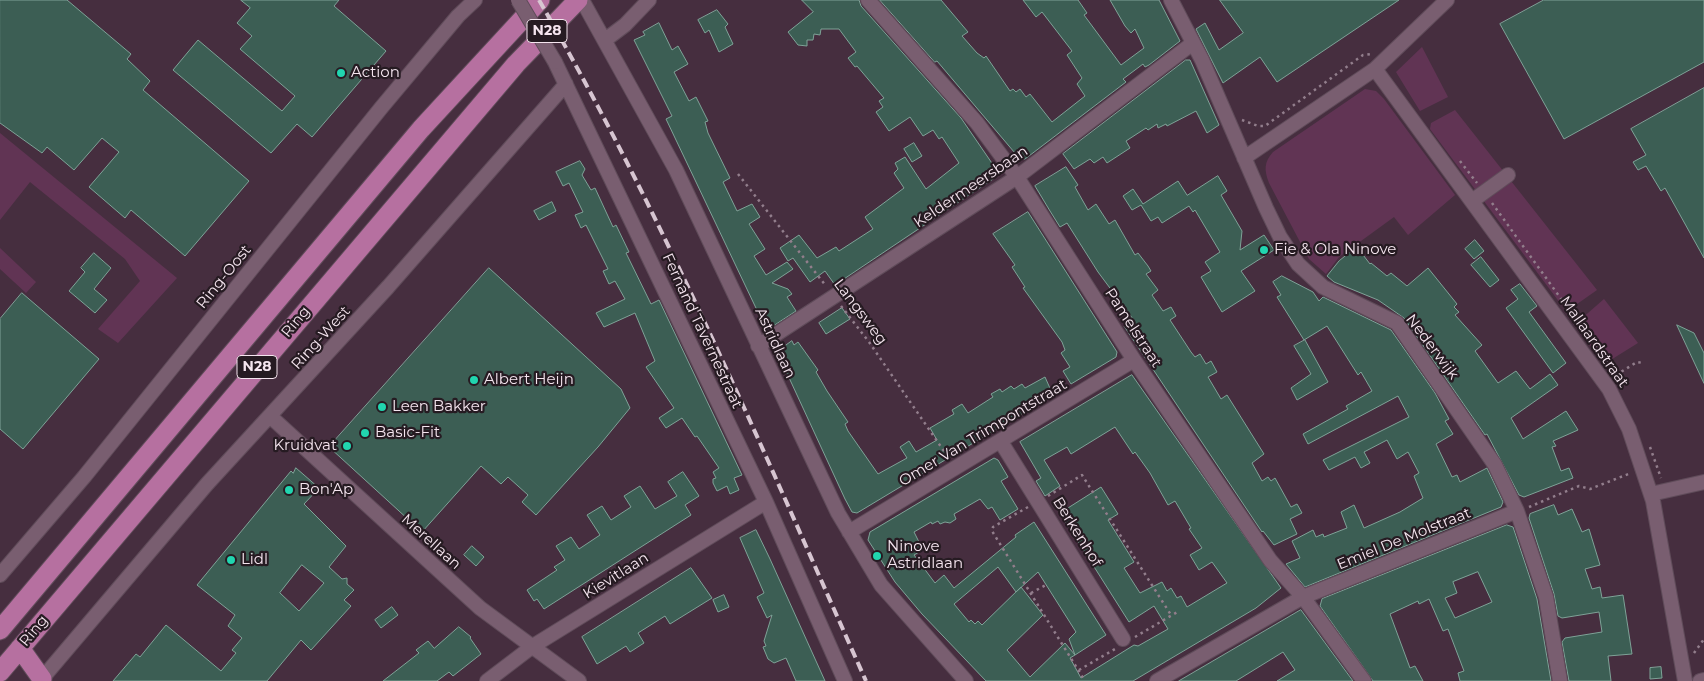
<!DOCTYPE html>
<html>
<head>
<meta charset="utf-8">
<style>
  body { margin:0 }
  canvas { display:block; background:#462e3f }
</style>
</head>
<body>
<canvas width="1704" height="681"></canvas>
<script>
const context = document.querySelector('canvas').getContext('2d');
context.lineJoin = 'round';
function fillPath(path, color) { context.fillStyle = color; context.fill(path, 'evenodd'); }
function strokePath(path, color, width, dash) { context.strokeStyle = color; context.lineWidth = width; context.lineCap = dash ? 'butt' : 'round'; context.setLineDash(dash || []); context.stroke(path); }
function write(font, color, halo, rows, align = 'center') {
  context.font = font + ' Montserrat,sans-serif'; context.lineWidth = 4.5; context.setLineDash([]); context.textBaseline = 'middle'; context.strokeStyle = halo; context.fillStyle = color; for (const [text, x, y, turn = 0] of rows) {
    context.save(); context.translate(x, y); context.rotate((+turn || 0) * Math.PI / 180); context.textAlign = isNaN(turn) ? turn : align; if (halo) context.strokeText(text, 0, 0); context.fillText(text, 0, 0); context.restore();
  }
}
const green = new Path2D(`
  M1422,47L1448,97L1420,111L1396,72Z
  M1365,89L1376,91L1384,99L1455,195L1408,235L1394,217L1339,257L1326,274L1309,259L1269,183C1264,170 1264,162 1273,152Z
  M1455,110L1597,290L1570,309L1563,307L1430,129L1431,123Z
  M0,133L177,278L118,343L98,329L140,281L125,259L30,182L0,220Z
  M0,248L36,282L26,293L0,269Z
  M1604,299L1638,343L1609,361L1601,360L1578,329L1580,320Z`);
const building = new Path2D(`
  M0,0H67L131,54L127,59L150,81L143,90L249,181L185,256L131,210L125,218L89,187L119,152L102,138L74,170L47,147L42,153L0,123Z
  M241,0H339L334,6L386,51L312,137L297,124L271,153L173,70L198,40L282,111L295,96L240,49L252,36L237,23L250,8Z
  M802,0H859L861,6L961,118L998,172L996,177L835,285L825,271L810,282L793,258L788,261L780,248L799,235L817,258L836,247L839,251L873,229L865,217L904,188L894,173L898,169L895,163L905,157L926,189L959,163L942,137L939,139L933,130L923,136L910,117L889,131L876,112L883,107L879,101L884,98L857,66L855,67L848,58L856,52L839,29H821L820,35L814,34L813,40H807V46L798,45L788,32L813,12Z
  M880,0H941L968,32L962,36L977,53L984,58L986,56L1010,91L1013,89L1016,92L1020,89L1026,97L1030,94L1052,122L1085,96L1077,84L1082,78L1067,55L1072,51L1042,12L1036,17L1023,0H1078L1087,13L1084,15L1121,65L1144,48L1135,29L1131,33L1125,26L1110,0H1159L1180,41L1149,65L1145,67L1143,64L1123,79L1126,82L1025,159H1020L937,61L935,62Z
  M1220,0H1399L1277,82L1260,57L1223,83L1196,29L1205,23L1219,50L1243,33Z
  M1544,0H1704V62L1564,139L1500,24Z
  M717,10L728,24L725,27L733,44L719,52L709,30L705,33L698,20Z
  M659,23L672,50L678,46L688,64L674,72L689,101L696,97L708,121L705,122L708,133L730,178L723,182L737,211L752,204L760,217L749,224L765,249L754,256L766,275L787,262L793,269L772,283L788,289L792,294L787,297L796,311L770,328L765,327L666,119L672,116L634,40L645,35L643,32Z
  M1186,60H1190L1219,125L1207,133L1196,111L1167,126L1166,124L1158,128L1157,124L1148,130L1146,128L1126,141L1130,148L1107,163L1103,157L1094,163L1090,159L1074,169L1063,154Z
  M1704,88V258L1665,188L1661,191L1646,166L1638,170L1633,162L1646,155L1631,129Z
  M914,143L922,156L912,162L904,149Z
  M580,161L585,169L582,175L591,190L595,188L613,227L616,225L629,252L626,253L651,304L659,300L742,475L734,478L739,490L730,494L727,486L717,491L713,483V479L716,478L713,472L719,468L697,436L695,437L682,418L666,428L659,418L674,408L646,367L655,361L635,313L604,327L596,313L625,299L615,281L609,284L603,271L608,269L586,225L581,228L575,215L583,212L569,183L563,186L556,172Z
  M1066,167L1078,185L1075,187L1088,210L1096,204L1109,224L1115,220L1135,255L1138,253L1148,266L1151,271L1146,274L1158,290L1152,295L1163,311L1171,307L1176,316L1170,320L1191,352L1195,357L1200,354L1206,364L1211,361L1217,372L1208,377L1221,399L1227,395L1264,454L1252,463L1262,481L1268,477L1271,481L1275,478L1291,507L1297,504L1302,513L1290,519L1297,534L1274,545L1263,531L1262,532L1124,326L1133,319L1098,272L1067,223L1060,227L1050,211L1035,186Z
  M1218,176L1227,191L1221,195L1242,231L1240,250L1264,235L1274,250L1241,271L1255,291L1222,312L1201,277L1211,271L1205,262L1220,252L1195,210L1193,212L1189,206L1162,223L1158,217L1151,221L1141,205L1132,210L1123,196L1133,189L1143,204L1178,181L1187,195Z
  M552,202L556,211L539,220L534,211Z
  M1028,212L1117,352L1116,357L1071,384L1063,371L1070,367L1061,353L1065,350L1062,342L1023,288L1025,287L1012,267L1015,265L993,234Z
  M1475,240L1484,251L1474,259L1465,249Z
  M1357,247L1370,264L1371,263L1387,276L1391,273L1407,286L1428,268L1457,304L1454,307L1459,312L1455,315L1482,345L1475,351L1498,383L1516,371L1530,389L1550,374L1558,385L1511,418L1523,439L1566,411L1578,430L1553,441L1556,446L1552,447L1561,471L1569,468L1573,478L1524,497L1519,495L1487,434L1485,435L1404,318L1378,300L1334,282L1327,276L1339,261Z
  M94,253L111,268L94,289L107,300L95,313L69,291L85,272L81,268Z
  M1481,257L1499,280L1490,287L1471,265Z
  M489,268L621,389L630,408L598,447L536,515L522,502L528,495L508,477L501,484L481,466L422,532L329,447Z
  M1282,276L1313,292L1319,301L1323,297L1391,330L1435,393L1449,419L1445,421L1453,434L1436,444L1452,477L1457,475L1460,482L1487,468L1503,502L1501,507L1305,587L1286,564L1300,558L1292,541L1313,530L1316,537L1323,534L1324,537L1347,528L1341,512L1354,505L1364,528L1400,512L1423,498L1414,476L1419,473L1408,452L1397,459L1387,440L1364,452L1370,463L1361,468L1355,457L1329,470L1323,460L1409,417L1398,396L1308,444L1303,434L1348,409L1346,406L1372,391L1361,372L1358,375L1327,326L1304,340L1277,297L1281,295L1273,282Z
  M1520,284L1537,306L1529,312L1566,363L1553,373L1506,308L1518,299L1511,290Z
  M22,293L99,359L23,449L0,429V319Z
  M842,308L850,319L826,334L819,323Z
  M1677,325L1694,333L1704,353V383Z
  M1305,340L1328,382L1297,400L1291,388L1311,374L1294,346Z
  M792,341L794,345L798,342L818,370L816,372L827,391L848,422L845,424L848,431L878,474L907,458L900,447L909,441L916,452L937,440L930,428L954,414L952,410L962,404L968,413L993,397L991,394L1000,389L1002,392L1011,386L1014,389L1022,384L1025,388L1045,377L1053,395L857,513L852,512L845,499L779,356L781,349Z
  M1132,375L1281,588L1256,608L1133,681H986L922,614L895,582L868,540L870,532L994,458L998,460L1008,477L1001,481L1018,509L1000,520L992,507L988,509L980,499L954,514L956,519L950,523L945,522L940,524L938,521L932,524L931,522L914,532L923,550L914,555L935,583L944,575L954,588L1016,537L1015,535L1034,522L1106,635L1075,655L1069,639L1076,632L1038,572L1016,592L998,567L954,604L969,622L971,620L975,624L978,621L982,625L1021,587L1043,615L1007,650L1030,677L1065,643L1075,655L1070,658L1081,678L1134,645L1138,646L1168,629L1154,606L1129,622L1060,513L1101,487L1118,514L1108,520L1134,562L1124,568L1140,593L1162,582L1167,591L1171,588L1177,598L1181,596L1187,607L1227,583L1212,562L1199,570L1190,555L1202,548L1189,529L1191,528L1175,501L1168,505L1150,473L1135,452L1133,454L1115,427L1071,454L1067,447L1044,460L1060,486L1045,496L1036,481L1041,478L1020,442Z
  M296,468L319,488L304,504L346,546L329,567L342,579L347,578V584L354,590L344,600L351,606L311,650L301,640L267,681H113L136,654L140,657L166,625L221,671L236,653L232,650L242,638L228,626L235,615L197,585L291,471L293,473ZM302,565L324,583L299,611L280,593Z
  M683,472L699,496L685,505L691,515L544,609L537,599L534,601L527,590L557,570L554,567L565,560L556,546L571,537L579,549L600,535L587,515L602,506L611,520L631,507L624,496L640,486L655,509L677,496L668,482Z
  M1554,505L1558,515L1572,509L1582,532L1589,529L1600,565L1585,569L1592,589L1600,587L1602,598L1623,595L1632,654L1608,656L1611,681H1569L1562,642L1565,638L1602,632L1599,612L1562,618L1558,616L1554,594L1529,518L1530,514Z
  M1507,525L1513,527L1537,599L1551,681H1460L1458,673L1464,671L1448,629L1443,631L1429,599L1419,604L1418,601L1390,614L1410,668L1415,666L1423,681H1373L1320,606L1322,599ZM1478,572L1492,602L1455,618L1445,598L1457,593L1453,582Z
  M756,530L770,559L825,681H796L786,658L774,663L768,659L763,647L766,646L764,641L772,615L767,618L757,597L764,593L740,538Z
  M472,546L484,557L476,566L464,555Z
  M691,568L712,598L670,624L665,616L638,633L644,643L630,652L626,646L597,664L582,637Z
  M724,595L729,607L718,612L713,600Z
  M392,607L398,615L381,628L375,620Z
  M1301,610L1353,681H1277L1295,670L1283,652L1236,681H1179Z
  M459,627L471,637L470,638L481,654L453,676L449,672L437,681H383L419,653L416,650L428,641L434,648Z
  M1661,667L1662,678L1650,679V668Z`);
const path = new Path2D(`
  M1242,120L1258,126H1265L1363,55L1371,54
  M1460,161L1477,183
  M738,174L826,286
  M1492,203L1616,375
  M841,306L869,342L948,457
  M1616,375L1637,362L1643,363
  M1650,447L1661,478
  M1048,496L1082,475L1171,615
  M1028,507L993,527L992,531L1085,681
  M1529,507L1579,486L1590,489L1631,473
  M1031,593L1046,585
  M1135,637L1179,611
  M1694,653L1704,639
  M1079,670L1115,649`);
const minor = new Path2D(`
  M582,0L676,170L838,513L881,585L966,681
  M868,0L977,123L1017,177L1134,360L1270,560L1303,597L1364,681
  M1171,0L1202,60L1266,208L1280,237L1298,264L1323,287L1397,323L1495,465L1517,511L1546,597L1560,681
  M605,40L625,25L649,0
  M555,62L766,502L845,681
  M1375,69L1447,0
  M1244,158L1375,69L1609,389L1629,429L1653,501L1685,681
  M1472,201L1508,175
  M758,346L1017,177L1193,43
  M271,417L480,608L579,681
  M1001,442L1123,639
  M1651,494L1704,482
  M849,532L1134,360
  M0,575L84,477L381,108L458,16L475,0
  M40,681L207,484L388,287L566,84
  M487,681L533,646L766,502
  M1157,681L1303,597L1517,511
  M1700,681L1704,680`);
const highway = new Path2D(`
  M0,630L421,129L540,0
  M20,648L42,679
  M0,672L516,64L578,0`);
const rail = new Path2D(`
  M539,0C665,218 763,451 866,681`);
const minorBridge = new Path2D(`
  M518,0L555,62`);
const markers = [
  [341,73,5,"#21d5af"],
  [1264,250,5,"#21d5af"],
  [474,380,5,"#21d5af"],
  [382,407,5,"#21d5af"],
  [365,433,5,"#21d5af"],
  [347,446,5,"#21d5af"],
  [289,490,5,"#21d5af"],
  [877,556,5,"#21d5af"],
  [231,560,5,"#21d5af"]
];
const shields = [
  [547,31,40],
  [257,367,40]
];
const shieldNames = [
  ["N28",547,31],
  ["N28",257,367]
];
const poiNames = [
  ["Action",351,73],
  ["Fie & Ola Ninove",1274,250],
  ["Albert Heijn",484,380],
  ["Leen Bakker",392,407],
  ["Basic-Fit",375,433],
  ["Kruidvat",337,446,"right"],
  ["Bon'Ap",299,490],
  ["Ninove",887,547],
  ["Astridlaan",887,564],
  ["Lidl",241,560]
];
const streetNames = [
  ["Keldermeersbaan",971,187,-34],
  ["Ring-Oost",224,277,-51],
  ["Langsweg",860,312,53],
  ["Ring",296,322,-50],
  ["Pamelstraat",1133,328,57],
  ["Fernand Tavernestraat",702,331,65],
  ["Ring-West",321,338,-48],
  ["Mallaardstraat",1594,342,55],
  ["Astridlaan",775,343,65],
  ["Nederwijk",1432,347,53],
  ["Omer Van Trimpontstraat",983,433,-31],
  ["Berkenhof",1077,532,58],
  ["Emiel De Molstraat",1404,539,-22],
  ["Merellaan",431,542,42],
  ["Kievitlaan",616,576,-32],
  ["Ring",34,631,-50]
];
fillPath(green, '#613454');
fillPath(building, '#3c5e54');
strokePath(building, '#7ea297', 1);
strokePath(minor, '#604c5a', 16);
strokePath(highway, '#604c5a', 21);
strokePath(path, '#927e8c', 2.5, [2.5, 4]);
strokePath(minor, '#795e70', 14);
strokePath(highway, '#b670a0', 19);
strokePath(rail, '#d7c5d1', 4, [10, 5]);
strokePath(minorBridge, '#604c5a', 16, []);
strokePath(minorBridge, '#795e70', 14);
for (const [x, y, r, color] of markers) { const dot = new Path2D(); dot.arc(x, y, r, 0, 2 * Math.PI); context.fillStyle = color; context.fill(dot); strokePath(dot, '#261b22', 2); }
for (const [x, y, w] of shields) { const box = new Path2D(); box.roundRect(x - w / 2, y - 11.5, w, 23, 4); context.fillStyle = '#261b22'; context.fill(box); strokePath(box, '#f5e5ef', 1); }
write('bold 14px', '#f5e5ef', null, shieldNames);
write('15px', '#f5e5ef', '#261b22', poiNames, 'left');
write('15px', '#f5e5ef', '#261b22', streetNames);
</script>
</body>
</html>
